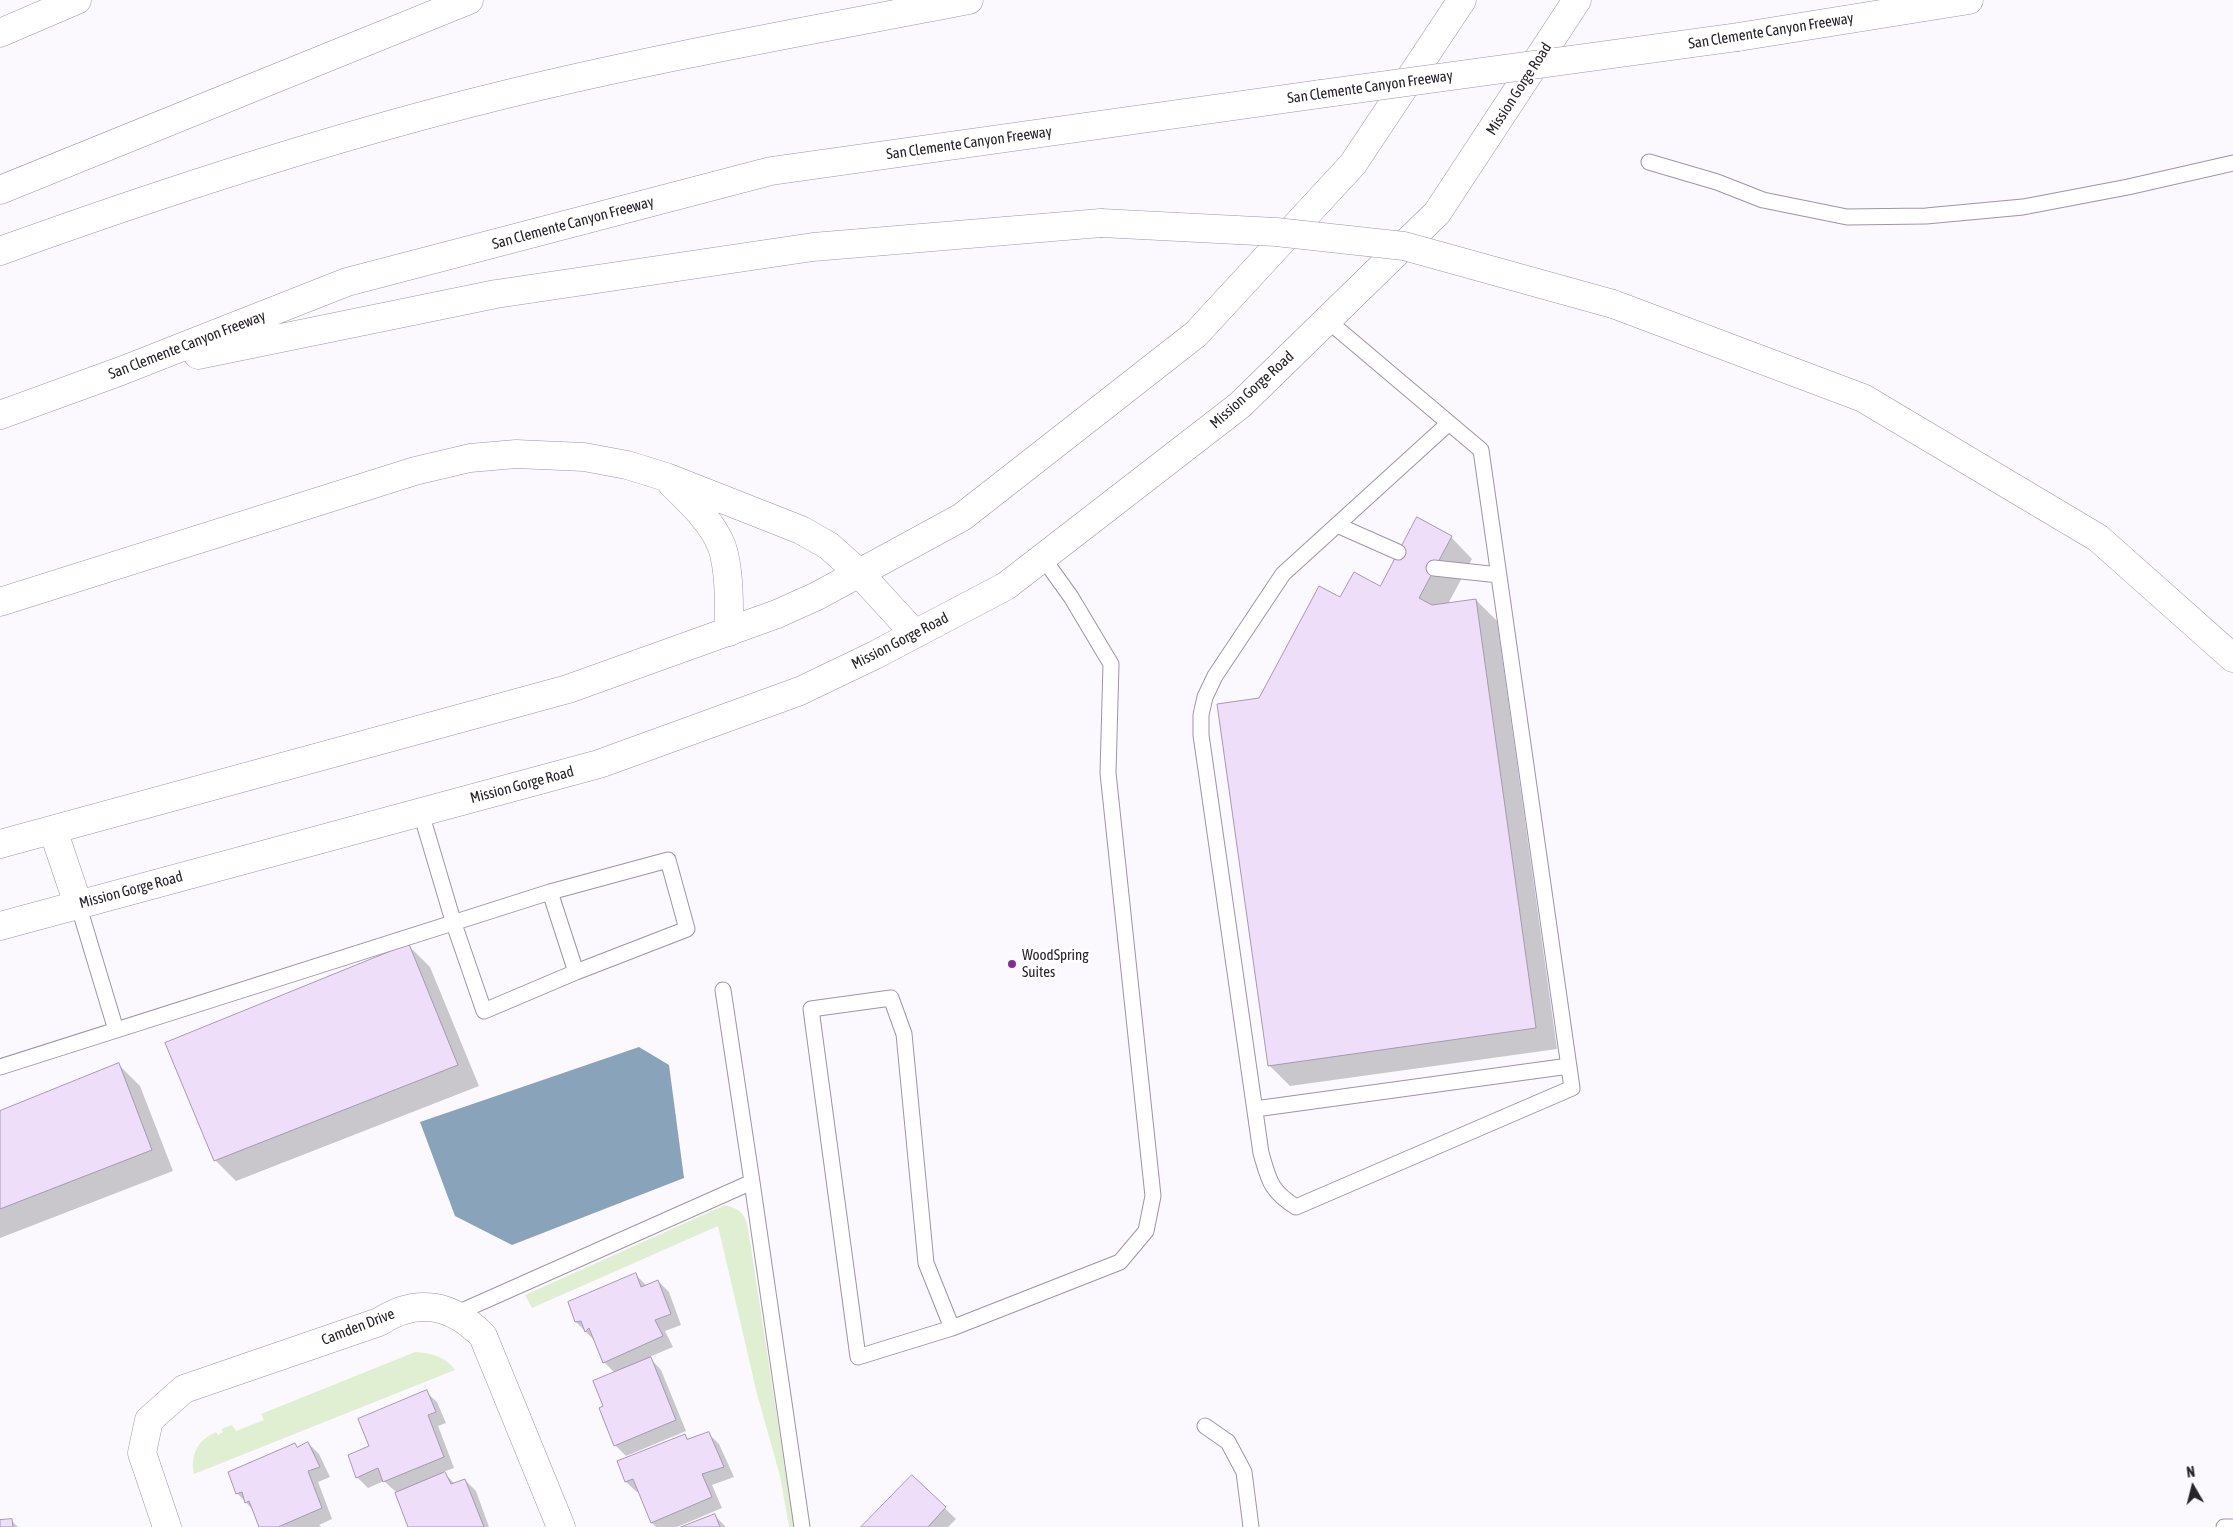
<!DOCTYPE html>
<html>
<head>
<meta charset="utf-8">
<style>
  body { margin:0 }
  #map { position:relative; width:2233px; height:1527px; overflow:hidden; background:#fcf9fe; font-family:"Asap Condensed",sans-serif }
  canvas { display:block }
  .north { position:absolute; left:2168px; top:1462px; width:50px; height:50px; -webkit-text-stroke:4px #fff; paint-order:stroke; rotate:352deg; font-size:14px; font-weight:700; line-height:20px; text-align:center; color:#27222c }
  .north::after { content:''; display:block; margin:auto; width:18px; height:22px; background:#27222c; clip-path:polygon(50% 0,100% 100%,50% 72%,0 100%) }
</style>
</head>
<body>
<div id="map">
<canvas width="2233" height="1527"></canvas>
<div class="north">N</div>
</div>
<script>
const context = document.querySelector('canvas').getContext('2d');
context.lineJoin = 'round';
function fillPath(path, color) { context.fillStyle = color; context.fill(path, 'evenodd'); }
function strokePath(path, color, width, dash) { context.strokeStyle = color; context.lineWidth = width; context.lineCap = dash ? 'butt' : 'round'; context.setLineDash(dash || []); context.stroke(path); }
function write(font, color, halo, rows, align = 'center') {
  context.font = font + ' "Asap Condensed",sans-serif'; context.lineWidth = 5; context.setLineDash([]); context.textBaseline = 'middle'; context.strokeStyle = halo; context.fillStyle = color; for (const [text, x, y, turn = 0] of rows) {
    context.save(); context.translate(x, y); context.rotate((+turn || 0) * Math.PI / 180); context.textAlign = isNaN(turn) ? turn : align; if (halo) context.strokeText(text, 0, 0); context.fillText(text, 0, 0); context.restore();
  }
}
const green = new Path2D(`
  M725,1205C740,1209 745,1213 748,1228L794,1527H789L780,1476L757,1394L718,1226L532,1308L525,1295Z
  M415,1352C430,1353 446,1356 455,1370L194,1474C190,1454 198,1440 216,1432L218,1435L223,1432L221,1429L232,1425L236,1431L264,1420L261,1414Z`);
const water = new Path2D(`
  M639,1047L669,1065L684,1178L512,1245L455,1216L420,1122Z`);
const shadow = new Path2D(`
  M1417,519L1451,537L1472,559L1448,604L1476,600L1497,621L1557,1049L1290,1086L1269,1065L1260,699L1341,599L1380,587Z
  M409,946L430,967L479,1086L236,1181L215,1160Z
  M119,1065L140,1086L173,1171L0,1238V1112Z
  M636,1275L647,1286L658,1281L669,1292L681,1325L665,1331L673,1347L649,1357L661,1370L686,1431L626,1456L615,1445L605,1407L615,1373L604,1362L595,1341L576,1322Z
  M426,1392L437,1402L446,1423L438,1426L454,1468L443,1472L455,1484L465,1480L476,1491L489,1527H410L396,1492L384,1481L368,1488L357,1477L371,1446Z
  M708,1433L719,1444L734,1477L712,1485L722,1508L677,1527H656L652,1523L639,1492H637L626,1482L619,1462L684,1435L689,1440Z
  M308,1443L319,1454L330,1477L318,1482L332,1519L319,1525L321,1527H260L253,1510L237,1493L298,1448Z
  M912,1477L956,1519L948,1527H863Z
  M715,1516L726,1527H685Z
  M11,1520L18,1527H0V1522Z`);
const building = new Path2D(`
  M1417,517L1452,536L1419,598L1432,605L1476,599L1536,1028L1268,1066L1217,704L1259,698L1319,586L1340,597L1354,572L1380,586Z
  M409,944L458,1065L214,1161L165,1043Z
  M119,1063L152,1150L0,1209V1111Z
  M636,1273L641,1287L658,1280L671,1314L655,1320L663,1336L603,1363L589,1328L585,1332L581,1321L575,1322L568,1302Z
  M651,1357L676,1420L614,1446L599,1408L603,1406L593,1381Z
  M427,1390L436,1412L428,1415L444,1457L383,1482L378,1468L356,1478L348,1455L369,1446L358,1419Z
  M709,1432L724,1467L702,1474L712,1497L651,1523L633,1479L625,1482L617,1461L685,1434L687,1439Z
  M308,1442L320,1467L308,1471L322,1508L278,1527H259L249,1501L245,1503L242,1492L236,1494L228,1472L295,1443L297,1447Z
  M445,1472L451,1484L465,1479L484,1527H408L395,1493Z
  M912,1475L946,1507L928,1527H861Z
  M715,1514L720,1527H681Z
  M12,1519L13,1527H0V1520Z`);
const service = new Path2D(`
  M1649,162L1717,182L1763,200L1847,217L1926,216L2023,207L2128,187L2233,163
  M1327,320L1481,450L1572,1088L1296,1207C1270,1191 1269,1180 1261,1153L1201,735V715L1205,697L1215,676L1283,574L1449,423
  M1337,525L1398,552
  M1434,568L1499,575
  M550,892L576,972
  M78,904L116,1030
  M0,1067L550,892L668,860L687,929L576,972L484,1011L454,924L421,813
  M1255,1109L1569,1066
  M752,1182L802,1527
  M455,1314L752,1182L723,990
  M952,1328L926,1263L904,1034L891,998L811,1009L858,1357L952,1328L1120,1262L1146,1231L1153,1196L1108,773L1111,664L1071,597L1043,558
  M1205,1426L1228,1442L1244,1472L1251,1527
  M2224,1527H2233`);
const minor = new Path2D(`
  M167,1527L142,1453L149,1420L184,1389L379,1322C417,1297 452,1304 483,1336L561,1527`);
const primary = new Path2D(`
  M859,573L915,634
  M53,830L78,904
  M0,844L568,689L777,614L817,596L962,517L1196,334L1353,164L1462,0
  M0,926L599,764L800,691L875,655L1006,586L1240,405L1437,213L1577,0`);
const motorway = new Path2D(`
  M0,33L77,0
  M1738,37L1969,0
  M0,190L469,0
  M0,251C155,195 311,144 471,103C635,61 802,32 969,0
  M1613,304L1863,398L2098,538L2233,658
  M198,355L496,294L813,247L1101,223
  M0,415L121,371L347,282L771,171L1320,94
  M672,484C690,501 713,523 722,547C730,571 729,607 729,632
  M0,602L415,471L470,458L516,454L584,457L627,465L666,477L801,530L829,546L859,573`);
const motorwayBridge = new Path2D(`
  M1320,94L1738,37
  M1101,223L1276,232L1404,246L1613,304`);
const markers = [
  [1012,964,5,"#852b98"]
];
const streetNames = [
  ["San Clemente Canyon Freeway",1771,31,-9],
  ["San Clemente Canyon Freeway",1370,87,-8],
  ["Mission Gorge Road",1519,89,-57],
  ["San Clemente Canyon Freeway",969,143,-8],
  ["San Clemente Canyon Freeway",573,223,-15],
  ["San Clemente Canyon Freeway",187,345,-21],
  ["Mission Gorge Road",1252,390,-42],
  ["Mission Gorge Road",900,641,-27],
  ["Mission Gorge Road",522,785,-15],
  ["Mission Gorge Road",131,890,-15],
  ["Camden Drive",358,1327,-21]
];
const poiNames = [
  ["WoodSpring",1022,955],
  ["Suites",1022,972]
];
fillPath(green, '#e0efd1');
fillPath(water, '#89a4ba');
fillPath(shadow, '#0003');
fillPath(building, '#eedefa');
strokePath(building, '#a698b1', 1);
strokePath(service, '#a092ab', 17);
strokePath(minor, '#a092ab', 29);
strokePath(primary, '#a092ab', 29);
strokePath(motorway, '#a092ab', 29);
strokePath(service, '#fff', 15);
strokePath(minor, '#fff', 28);
strokePath(primary, '#fff', 28);
strokePath(motorway, '#fff', 28);
strokePath(motorwayBridge, '#a092ab', 29, []);
strokePath(motorwayBridge, '#fff', 28);
for (const [x, y, r, color] of markers) { const dot = new Path2D(); dot.arc(x, y, r, 0, 2 * Math.PI); context.fillStyle = color; context.fill(dot); strokePath(dot, '#fff', 2); }
write('15px', '#27222c', '#fff', streetNames);
write('15px', '#27222c', '#fff', poiNames, 'left');
</script>
</body>
</html>
